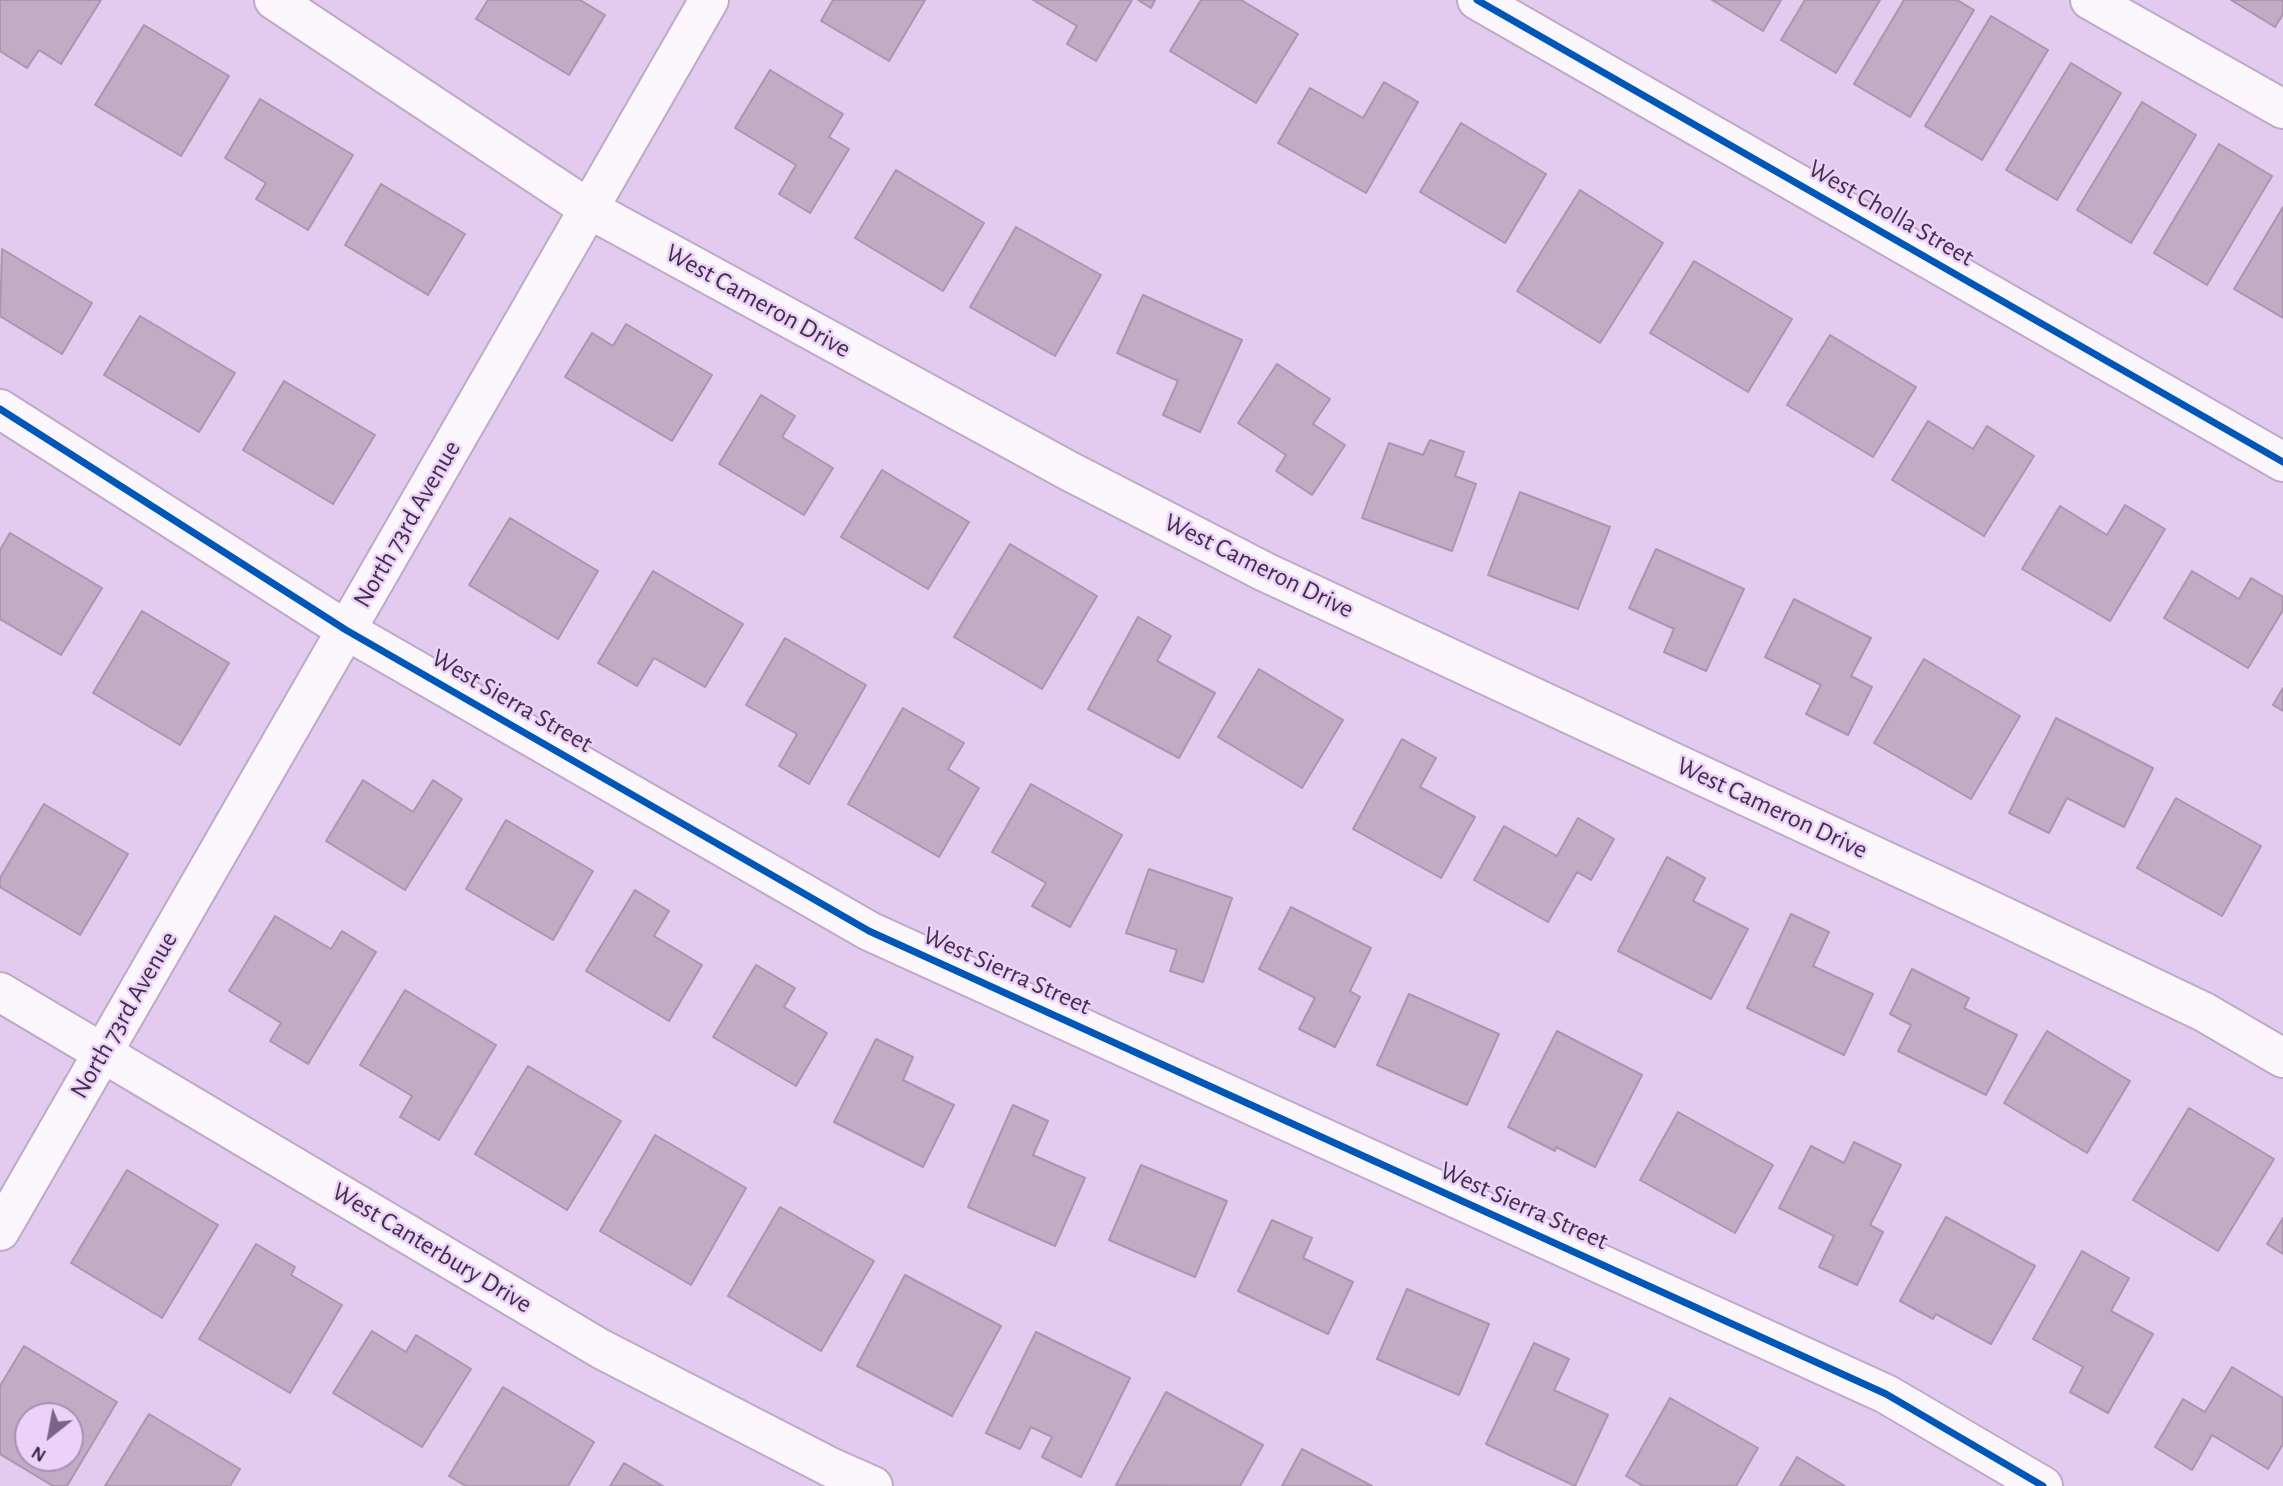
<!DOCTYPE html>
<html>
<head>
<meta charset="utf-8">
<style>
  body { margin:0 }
  #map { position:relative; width:2283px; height:1486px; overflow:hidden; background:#e3caef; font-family:"Alegreya Sans",sans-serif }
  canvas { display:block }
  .north { position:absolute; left:14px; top:1402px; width:70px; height:70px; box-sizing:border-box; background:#ecd1f9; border:2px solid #a891b3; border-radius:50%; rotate:211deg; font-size:19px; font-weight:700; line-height:28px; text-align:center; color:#42304b }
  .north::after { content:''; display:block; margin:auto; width:24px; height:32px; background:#7a6684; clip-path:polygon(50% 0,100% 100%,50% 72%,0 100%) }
</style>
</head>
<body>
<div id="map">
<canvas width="2283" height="1486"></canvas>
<div class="north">N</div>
</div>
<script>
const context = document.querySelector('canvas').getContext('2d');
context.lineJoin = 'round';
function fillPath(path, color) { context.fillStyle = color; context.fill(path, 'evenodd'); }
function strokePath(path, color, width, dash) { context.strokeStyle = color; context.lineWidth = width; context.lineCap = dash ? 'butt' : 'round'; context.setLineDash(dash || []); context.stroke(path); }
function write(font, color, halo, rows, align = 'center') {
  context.font = font + ' "Alegreya Sans",sans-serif'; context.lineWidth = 5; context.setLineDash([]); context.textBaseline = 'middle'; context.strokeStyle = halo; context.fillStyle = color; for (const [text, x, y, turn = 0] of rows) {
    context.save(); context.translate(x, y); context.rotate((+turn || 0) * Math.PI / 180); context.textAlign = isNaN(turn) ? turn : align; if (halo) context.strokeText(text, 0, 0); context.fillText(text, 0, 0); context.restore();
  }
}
const building = new Path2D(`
  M0,0H101L61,64L39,50L27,68L0,51Z
  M488,0H580L605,15L569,75L476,19Z
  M833,0H925L889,61L821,21Z
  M1033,0H1132L1096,61L1067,44L1077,26Z
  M1138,0H1155L1151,8Z
  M1201,0H1241L1298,34L1256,103L1170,51Z
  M1712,0H1781L1763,31Z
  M1805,0H1880L1836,73L1781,40Z
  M1904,0H1957L1974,10L1910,117L1854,84Z
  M2231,0H2283V14L2275,27Z
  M1991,16L2048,50L1982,160L1925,126Z
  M144,25L229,76L181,156L95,105Z
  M2071,63L2121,93L2057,200L2006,170Z
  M770,70L843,114L829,137L849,149L810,213L779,194L796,165L735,128Z
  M1384,82L1418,102L1366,193L1278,143L1310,88L1363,118Z
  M260,99L353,155L308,230L256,199L266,183L225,158Z
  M2142,102L2196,135L2131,243L2077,210Z
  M1461,123L1546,174L1505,243L1420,192Z
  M2219,144L2272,176L2207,285L2154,253Z
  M896,170L984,223L943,291L855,238Z
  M381,184L465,234L428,295L345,245Z
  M1580,190L1663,243L1600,343L1517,291Z
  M2283,207V318L2234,289Z
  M1016,227L1101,275L1055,356L970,307Z
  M2,249L92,303L62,354L0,316Z
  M1694,261L1792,319L1748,392L1650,333Z
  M1143,295L1242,340L1200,432L1163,415L1178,381L1117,353Z
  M140,316L235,373L199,432L104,375Z
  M626,324L712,375L672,441L565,377L592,333L613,346Z
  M1830,335L1916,387L1873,457L1787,405Z
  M1277,364L1330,399L1313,424L1345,445L1312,495L1276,471L1286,455L1238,423Z
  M284,381L375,435L333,504L243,450Z
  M761,395L795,416L782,437L833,468L804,515L719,464Z
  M1928,421L1973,449L1987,426L2034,456L1984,536L1892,480Z
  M1430,440L1464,452L1455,476L1476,484L1452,551L1362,518L1389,443L1423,455Z
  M882,470L969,522L928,589L841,537Z
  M1520,492L1610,527L1578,609L1488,575Z
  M2125,505L2165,529L2110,621L2022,569L2060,506L2107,535Z
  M510,518L598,571L558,639L469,585Z
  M10,533L102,588L61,655L0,619V550Z
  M1010,544L1097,596L1042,689L954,637Z
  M1656,549L1744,589L1706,671L1664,652L1674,629L1629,608Z
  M653,571L743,624L705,687L654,658L637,686L598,663Z
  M2192,571L2239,599L2251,578L2283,597V610L2248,668L2164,618Z
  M1794,599L1871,638L1851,676L1872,687L1848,735L1806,714L1821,685L1765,657Z
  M142,611L229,663L180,745L93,693Z
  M1138,617L1171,636L1157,661L1215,693L1179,758L1088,709Z
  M785,638L866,685L809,784L779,766L797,734L746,705Z
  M1924,659L2020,716L1971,799L1874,743Z
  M1259,669L1343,720L1302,788L1218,737Z
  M2283,688V711L2273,705Z
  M903,708L964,743L948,769L979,788L939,857L848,804Z
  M2056,718L2153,768L2124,827L2067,798L2049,833L2009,813Z
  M1402,739L1436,758L1420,787L1475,817L1441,878L1353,829Z
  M363,780L413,812L433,780L462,799L405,890L326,841Z
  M1031,784L1122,835L1070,927L1032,906L1046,883L992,852Z
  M2176,798L2261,846L2222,916L2137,868Z
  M44,804L128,854L80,935L0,887V878Z
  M1578,818L1614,839L1591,880L1577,872L1548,922L1474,880L1504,826L1557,856Z
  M506,820L593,871L553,940L466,889Z
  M1667,857L1705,878L1693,901L1748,929L1711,999L1618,951Z
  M1149,869L1232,898L1203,982L1170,971L1177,950L1126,933Z
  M635,890L669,911L654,936L702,965L669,1021L586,971Z
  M1291,907L1371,948L1350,991L1360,997L1335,1047L1299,1029L1315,998L1259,969Z
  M1791,914L1829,932L1813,966L1873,994L1844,1055L1747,1008Z
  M275,916L331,949L342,931L376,952L308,1064L270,1041L281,1023L229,991Z
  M756,965L795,988L784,1007L827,1033L796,1086L713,1037Z
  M1912,969L1969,998L1964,1008L2017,1035L1986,1095L1898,1051L1911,1025L1890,1014Z
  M405,990L496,1045L439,1140L400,1117L412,1096L360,1065Z
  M1409,994L1499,1034L1467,1105L1377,1065Z
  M1557,1031L1642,1075L1595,1167L1556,1147L1555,1151L1508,1127Z
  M2047,1031L2130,1081L2087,1153L2004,1103Z
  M876,1039L913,1057L903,1080L954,1105L923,1167L834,1122Z
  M528,1066L621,1121L567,1210L475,1154Z
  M1013,1105L1048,1121L1033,1155L1085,1178L1055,1246L968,1207Z
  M2189,1108L2274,1159L2218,1251L2133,1200Z
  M1678,1112L1773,1165L1735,1233L1640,1180Z
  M655,1135L746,1188L691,1285L600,1231Z
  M1854,1142L1901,1165L1870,1225L1883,1232L1857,1285L1819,1267L1834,1236L1779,1208L1811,1146L1844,1163Z
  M1141,1165L1227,1201L1195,1277L1109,1240Z
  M127,1170L218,1225L162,1318L71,1263Z
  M780,1207L874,1261L821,1351L728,1296Z
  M1946,1217L2035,1266L1991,1344L1936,1314L1933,1319L1900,1301Z
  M2283,1218V1254L2267,1244Z
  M1272,1220L1312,1238L1303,1258L1353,1282L1328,1334L1238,1291Z
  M256,1244L295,1267L291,1275L342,1305L290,1393L199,1339Z
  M2082,1251L2129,1278L2111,1311L2153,1334L2108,1413L2070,1392L2083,1367L2033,1339Z
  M905,1275L1001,1326L952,1416L857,1366Z
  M1407,1289L1489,1324L1459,1395L1377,1359Z
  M372,1331L406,1352L416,1335L471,1369L422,1447L333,1393Z
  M1036,1332L1130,1378L1081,1477L1042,1457L1052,1437L1031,1427L1020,1449L986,1433Z
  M1534,1343L1569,1359L1554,1390L1608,1415L1575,1486L1486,1444Z
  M24,1346L117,1402L67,1486H53L0,1454V1386ZM28,1416H70V1458H28Z
  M2232,1367L2283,1398V1444L2268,1469L2212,1435L2192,1470L2155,1447L2183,1399L2205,1412Z
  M503,1387L594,1442L568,1486H466L449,1476Z
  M1166,1392L1263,1445L1240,1486L1116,1485Z
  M1670,1398L1758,1448L1736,1486H1643L1626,1476Z
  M149,1414L240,1469L230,1486H105Z
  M1302,1449L1372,1486H1282Z
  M1797,1457L1845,1486H1780Z
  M624,1463L663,1486H610Z`);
const street = new Path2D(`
  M274,0L589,209L1069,471L1265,572L1986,908L2204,1012L2283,1058
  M2090,0L2283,109
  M0,409L346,630L869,931L1886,1394L2043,1486
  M0,992L601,1349L830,1467L873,1486
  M0,1231L709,0`);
const secondary = new Path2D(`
  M1477,0L2283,462`);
const cycleway = new Path2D(`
  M1477,0L2283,462
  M0,409L346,630L869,931L1886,1394L2043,1486`);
const streetNames = [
  ["West Cholla Street",1891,213,30],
  ["West Cameron Drive",758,301,29],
  ["North 73rd Avenue",407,524,-60],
  ["West Cameron Drive",1259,566,26],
  ["West Sierra Street",512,701,30],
  ["West Cameron Drive",1772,808,25],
  ["West Sierra Street",1007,971,24],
  ["North 73rd Avenue",124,1015,-60],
  ["West Sierra Street",1524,1206,24],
  ["West Canterbury Drive",432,1248,31]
];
fillPath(building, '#c2abc5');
strokePath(building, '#ab95af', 2);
strokePath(street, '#beaac7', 42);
strokePath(secondary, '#beaac7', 42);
strokePath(street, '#fbf7fd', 38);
strokePath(secondary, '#fbf7fd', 38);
strokePath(cycleway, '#0057b8', 7);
write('26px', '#42304b', '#ecd1f9', streetNames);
</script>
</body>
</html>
